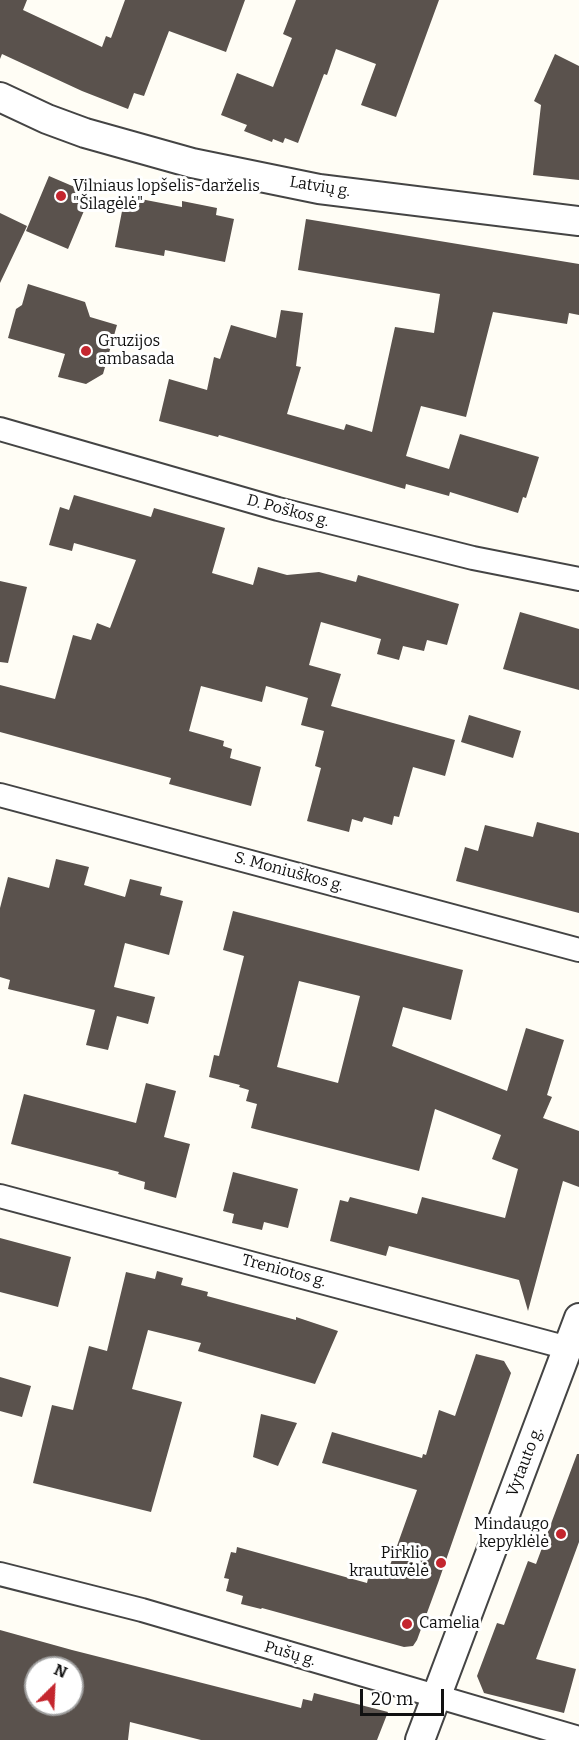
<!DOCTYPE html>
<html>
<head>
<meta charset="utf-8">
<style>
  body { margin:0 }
  #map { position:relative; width:579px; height:1740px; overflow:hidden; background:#fffdf5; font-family:Bitter,serif }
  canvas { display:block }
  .north { position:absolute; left:24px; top:1656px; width:60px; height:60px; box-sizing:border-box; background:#fff; border:2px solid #a0a0a0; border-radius:50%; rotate:24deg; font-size:16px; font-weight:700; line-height:24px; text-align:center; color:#111 }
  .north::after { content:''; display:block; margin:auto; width:21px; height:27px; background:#c4262e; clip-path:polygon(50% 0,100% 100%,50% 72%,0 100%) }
  .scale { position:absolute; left:360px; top:1689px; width:84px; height:27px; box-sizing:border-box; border:3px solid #111; border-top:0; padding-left:8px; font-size:18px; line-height:21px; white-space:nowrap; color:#111; -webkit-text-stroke:4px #fff; paint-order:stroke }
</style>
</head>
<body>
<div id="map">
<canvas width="579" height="1740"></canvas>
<div class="north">N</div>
<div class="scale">20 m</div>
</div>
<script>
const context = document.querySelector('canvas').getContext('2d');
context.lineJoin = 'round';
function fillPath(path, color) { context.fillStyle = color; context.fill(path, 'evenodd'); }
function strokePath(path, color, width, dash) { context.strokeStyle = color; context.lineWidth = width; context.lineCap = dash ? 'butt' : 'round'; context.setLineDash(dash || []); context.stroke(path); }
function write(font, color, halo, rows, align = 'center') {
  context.font = font + ' Bitter,serif'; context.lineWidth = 6; context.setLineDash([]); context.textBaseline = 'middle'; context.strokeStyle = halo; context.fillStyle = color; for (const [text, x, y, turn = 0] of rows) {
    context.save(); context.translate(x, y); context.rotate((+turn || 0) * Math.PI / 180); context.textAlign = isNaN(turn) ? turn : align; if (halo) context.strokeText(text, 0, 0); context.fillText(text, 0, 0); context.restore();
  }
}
const building = new Path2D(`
  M0,0H27L23,10L102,47L106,36L111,38L125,0H245L226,52L169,31L144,96L134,93L128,109L82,91L2,54L0,59Z
  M296,0H439L396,117L361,105L376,64L336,49L327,75L324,74L298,143L285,138L283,143L273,139L272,142L244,131L247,125L221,115L237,73L273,87L292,38L283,34Z
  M555,54L579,66V180L533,175L541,105L534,101Z
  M49,176L91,194L68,249L26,231Z
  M125,196L182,207V201L217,208L216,215L234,219L225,262L165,250L164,256L115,247Z
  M0,213L27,226L0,283Z
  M306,219L579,264V315L569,313L567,324L493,312L466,417L421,406L406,456L449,469L460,434L539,457L526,498L523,497L518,513L450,492L449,496L406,484L405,489L219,435L218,437L159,421L169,379L207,390L214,357L220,359L231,325L276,338L281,310L303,313L296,366L301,367L287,414L344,430L346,424L372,432L395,327L434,333L440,294L298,270Z
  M28,284L85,302L90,317L117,325L103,374L86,384L58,377L65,354L8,338L16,309L22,305Z
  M74,495L151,517L154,508L225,528L212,573L253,585L258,567L287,575L319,572L356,582L358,575L459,604L447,645L427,640L424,651L403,646L399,660L377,654L381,639L321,622L309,665L341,674L331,706L455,740L445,776L413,767L399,817L394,816L392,825L364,817L362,822L352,819L349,832L307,821L321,768L315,766L324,731L301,725L308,698L266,686L262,702L201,686L189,731L224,741L223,746L232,749L230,758L261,767L251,806L169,784L171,778L0,732V685L55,699L73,635L91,640L97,623L110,628L136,560L74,543L72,551L49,545L60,507L69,510Z
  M0,581L27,587L8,663L0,662Z
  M520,612L579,629V690L503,669Z
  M469,715L521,731L513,758L461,742Z
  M537,822L579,833V913L456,881L465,847L478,851L485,825L533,837Z
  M56,859L89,867L84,885L125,897L130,879L162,887L160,895L183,901L169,955L125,943L114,987L155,997L148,1024L117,1016L108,1050L86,1045L95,1010L8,989L10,980L0,977V908L8,877L49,888Z
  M233,911L463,970L451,1020L403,1007L392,1046L507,1091L526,1028L564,1040L547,1095L552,1097L543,1118L579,1131V1187L563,1181L528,1311L519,1280L389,1246L386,1256L330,1241L340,1200L348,1202L350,1197L417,1214L422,1197L505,1218L518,1169L492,1159L501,1135L435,1109L419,1171L251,1128L257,1104L246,1101L249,1090L239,1087L240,1085L209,1077L214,1055L219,1056L244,956L223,950ZM299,981L360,996L338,1083L277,1067Z
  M146,1083L176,1091L164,1137L190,1144L176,1198L144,1189L145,1182L118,1174L119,1172L11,1144L24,1094L136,1123Z
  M233,1172L298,1189L288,1228L264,1222L262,1230L232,1223L234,1214L223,1211Z
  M0,1238L71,1257L58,1307L0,1292Z
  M157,1271L183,1278L181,1285L208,1292L207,1296L296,1320V1317L338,1331L315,1384L198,1351L201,1343L148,1330L132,1389L182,1402L151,1512L33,1483L52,1405L73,1410L89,1346L107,1351L126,1272L155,1279Z
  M476,1354L504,1361L511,1373L438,1583L417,1640L413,1646L404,1647L262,1608L261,1609L241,1604L243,1596L226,1591L229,1579L224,1578L231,1552L236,1553L237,1547L367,1583L371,1566L388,1571L417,1490L322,1463L332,1432L422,1458L423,1454L426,1455L439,1410L455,1416Z
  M0,1377L31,1386L22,1417L0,1411Z
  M261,1414L297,1423L278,1466L253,1457Z
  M577,1454H579V1542L536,1659L576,1669L564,1713L484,1693L477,1676L497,1623L504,1625L528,1561L536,1564Z
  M0,1630L72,1650L301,1708L303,1699L312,1701L314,1693L388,1712L377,1740H201L130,1722L128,1740H0ZM36,1668H72V1704H36Z`);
const minor = new Path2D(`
  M0,429L278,509L473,558L579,579
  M0,795L579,950
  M0,1196L568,1348
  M0,1574L142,1610L579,1738`);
const tertiary = new Path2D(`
  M0,97L47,119L85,133L192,163L319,189L579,221
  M420,1740L579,1318`);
const markers = [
  [61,196,6,"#c4262e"],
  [86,351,6,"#c4262e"],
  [561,1534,6,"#c4262e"],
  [441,1563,6,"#c4262e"],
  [407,1624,6,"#c4262e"]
];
const poiNames = [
  ["Vilniaus lopšelis-darželis",73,187],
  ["\"Šilagėlė\"",73,205],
  ["Gruzijos",98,342],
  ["ambasada",98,360],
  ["Mindaugo",549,1525,"right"],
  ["kepyklėlė",549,1543,"right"],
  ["Pirklio",429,1554,"right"],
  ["krautuvėlė",429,1572,"right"],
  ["Camelia",419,1624]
];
const streetNames = [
  ["Latvių g.",320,187,9],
  ["D. Poškos g.",288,511,15],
  ["S. Moniuškos g.",289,872,15],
  ["Treniotos g.",284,1271,15],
  ["Vytauto g.",525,1462,-69],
  ["Pušų g.",290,1654,16]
];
fillPath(building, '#5a524d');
strokePath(minor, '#444', 26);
strokePath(tertiary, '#444', 32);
strokePath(minor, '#fff', 22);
strokePath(tertiary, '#fff', 28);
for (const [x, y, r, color] of markers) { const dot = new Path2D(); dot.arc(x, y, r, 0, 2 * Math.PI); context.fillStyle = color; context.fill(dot); strokePath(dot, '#fff', 2); }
write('16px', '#111', '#fff', poiNames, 'left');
write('16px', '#111', '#fff', streetNames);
</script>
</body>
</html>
